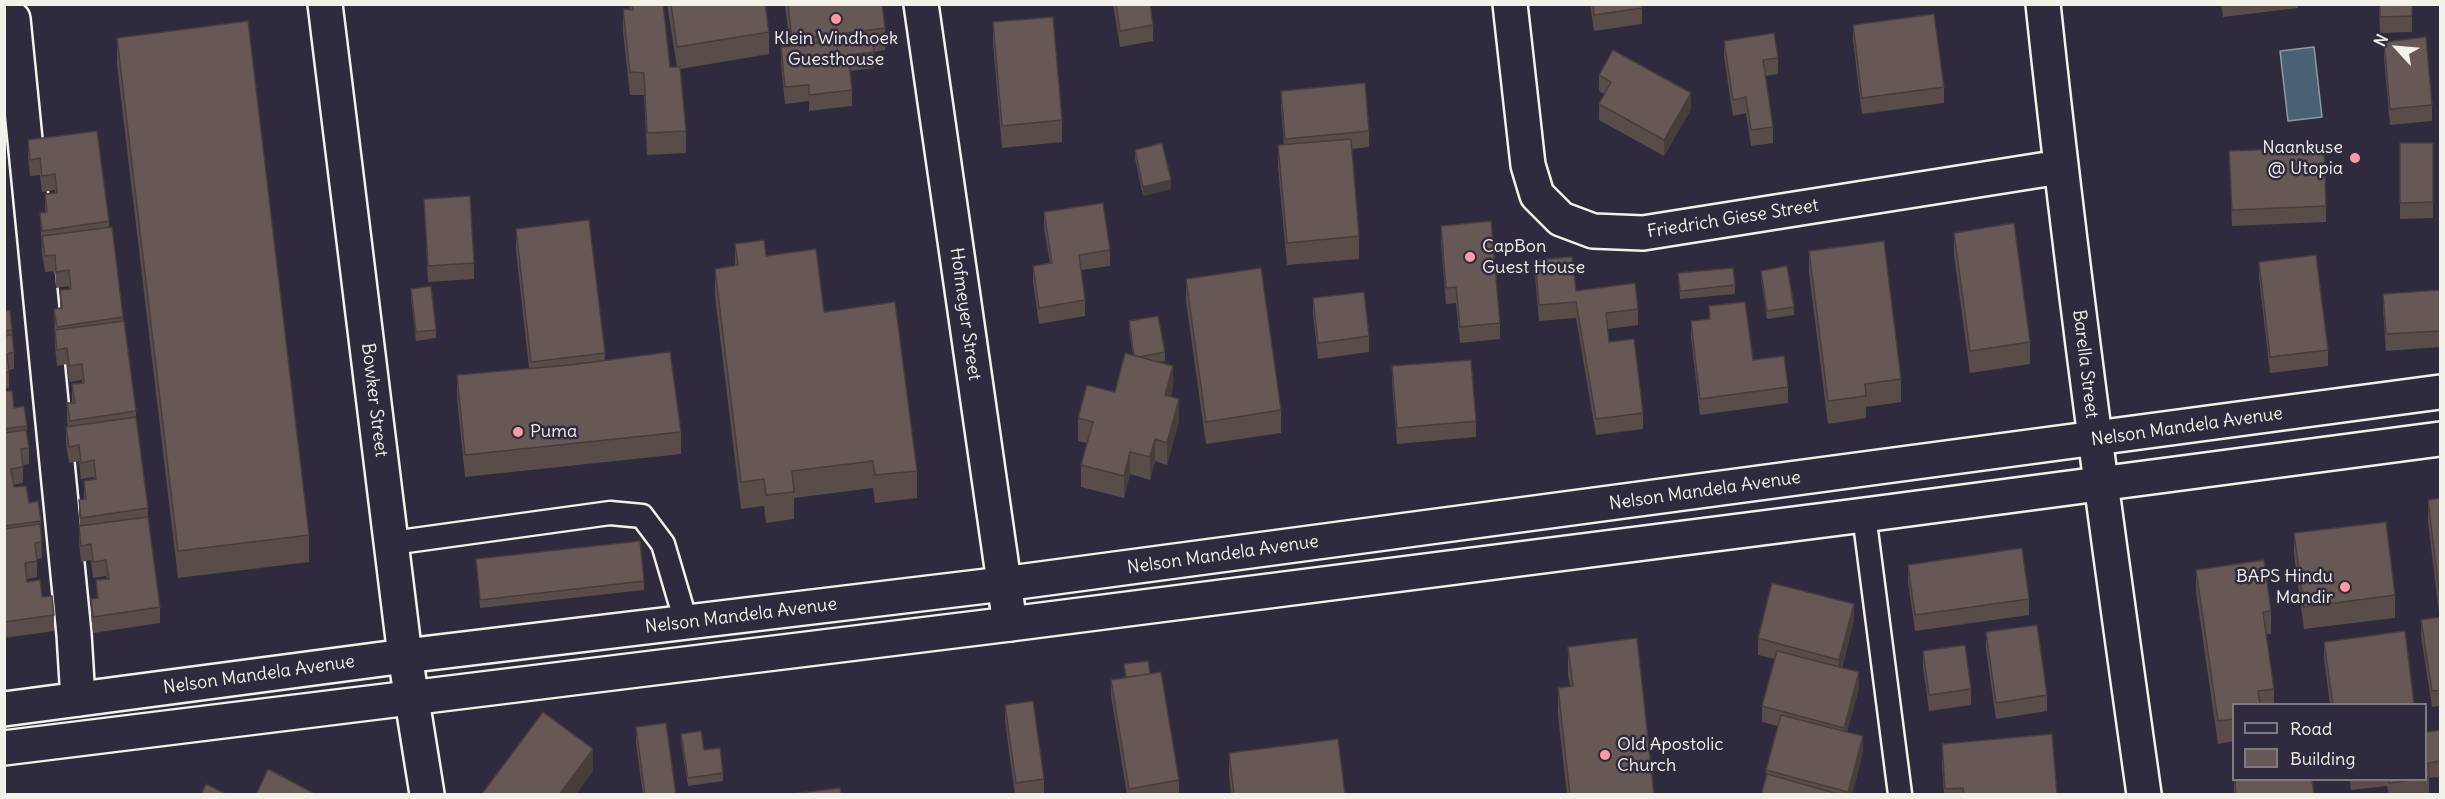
<!DOCTYPE html>
<html>
<head>
<meta charset="utf-8">
<style>
  body { margin:0 }
  #map { position:relative; width:2445px; height:799px; overflow:hidden; background:#2f2a3d; font-family:Delius,sans-serif }
  canvas { display:block }
  .frame { position:absolute; inset:0; border:6px solid #f4f1e8; pointer-events:none }
  .legend { position:absolute; left:2232px; top:703px; width:195px; height:78px; box-sizing:border-box; background:#2f2a3d; border:2px solid #7e7a81; margin:0; padding:8px 10px; list-style:none; font-size:18px; color:#f4f1e8 }
  .legend li { display:flex; align-items:center; gap:12px; height:30px }
  .legend b { width:30px; border:2px solid #7e7a81 }
  .north { position:absolute; left:2367px; top:18px; width:60px; height:60px; -webkit-text-stroke:4px #2f2a3d; paint-order:stroke; rotate:296deg; font-size:16px; font-weight:700; line-height:24px; text-align:center; color:#f4f1e8 }
  .north::after { content:''; display:block; margin:auto; width:21px; height:27px; background:#f4f1e8; clip-path:polygon(50% 0,100% 100%,50% 72%,0 100%) }
</style>
</head>
<body>
<div id="map">
<canvas width="2445" height="799"></canvas>
<div class="frame"></div>
<ul class="legend">
<li><b style="height:8px;background:#2f2a3d"></b>Road</li>
<li><b style="height:16px;background:#665955"></b>Building</li>
</ul>
<div class="north">N</div>
</div>
<script>
const context = document.querySelector('canvas').getContext('2d');
context.lineJoin = 'round';
function fillPath(path, color) { context.fillStyle = color; context.fill(path, 'evenodd'); }
function strokePath(path, color, width, dash) { context.strokeStyle = color; context.lineWidth = width; context.lineCap = dash ? 'butt' : 'round'; context.setLineDash(dash || []); context.stroke(path); }
function write(font, color, halo, rows, align = 'center') {
  context.font = font + ' Delius,sans-serif'; context.lineWidth = 5; context.setLineDash([]); context.textBaseline = 'middle'; context.strokeStyle = halo; context.fillStyle = color; for (const [text, x, y, turn = 0] of rows) {
    context.save(); context.translate(x, y); context.rotate((+turn || 0) * Math.PI / 180); context.textAlign = isNaN(turn) ? turn : align; if (halo) context.strokeText(text, 0, 0); context.fillText(text, 0, 0); context.restore();
  }
}
const water = new Path2D(`
  M2314,47L2322,117L2288,121L2280,51Z`);
const lane = new Path2D(`
  M1864,515L1900,794
  M392,543L610,513L642,516L663,544L686,622`);
const street = new Path2D(`
  M325,4L405,656L427,794
  M921,4L1010,624
  M1510,4L1528,165L1537,195L1561,219L1593,231L1643,233L2060,167
  M2043,4C2071,269 2107,532 2144,794
  M13,19L74,634L78,699`);
const secondary = new Path2D(`
  M4,709L405,656L1003,584L2440,392
  M4,748L1010,624L1864,515L2440,439`);
const wall = new Path2D(`
  M629,4H663L670,67H677L667,4H765L769,32V54L680,69L686,131V153L647,155L644,95H630L623,32V9L630,10Z
  M785,4H882L885,28V50L874,52V68L850,71L852,90V106L809,111V101L785,104L781,63V47L790,46Z
  M1113,4H1150L1153,25V41L1120,47Z
  M1590,4H1642V24L1594,31Z
  M2221,4H2298V8L2223,17Z
  M2379,4H2412V32L2380,33Z
  M993,22L1062,120V142L1002,148L993,44Z
  M1853,25L1944,87V103L1862,114L1853,41Z
  M2440,26V45L2439,44V28Z
  M117,38L309,535V562L178,578L117,65Z
  M1724,41L1778,58V74L1765,76L1773,127V143L1751,146L1746,113L1733,116L1724,57Z
  M2384,42L2432,105V121L2390,125L2384,58Z
  M1599,75L1691,109L1664,156L1599,120V104L1604,94L1599,91Z
  M1281,91L1369,131V147L1352,149L1359,236V259L1287,265L1278,168V145H1284L1281,107Z
  M28,140L109,221V228L123,317L136,411V420L148,508V517L160,607V623L93,633L91,615V599L97,598L96,580L107,579L106,576L93,578L91,560L81,562L79,542V526H80L79,516V500H84V481L94,480V477L81,479L79,461L69,463L66,443V427H68L67,420V403H72V384L82,383V380L69,382L67,364L57,366L55,346L54,309L60,308V290L69,289V286L56,288L55,271L45,272L42,252L40,213L45,212V194L55,193V190L42,192L40,175L30,176L28,156Z
  M2400,143H2433V218L2400,219Z
  M1135,150L1171,189L1143,196L1135,158Z
  M2229,151L2326,206V222L2232,226Z
  M424,199L474,263V279L428,282Z
  M1044,212L1110,250V266L1081,270L1085,300V316L1039,324L1033,282V266L1050,263L1044,228Z
  M1441,226L1500,323V339L1460,343L1456,303L1446,304L1441,242Z
  M516,229L605,353V360L681,432V454L465,477L457,397V375L529,368L516,251Z
  M1954,233L2030,342V364L1970,373L1954,255Z
  M735,244L766,256L824,312L917,471V498L875,503L873,488L794,498V519L766,523L764,506L741,509L715,296V269L735,266Z
  M1809,251L1901,379V402L1866,407V418L1828,424L1809,273Z
  M1535,260L1576,291L1638,309V325L1607,329L1609,342L1643,413V429L1596,435L1576,318L1539,321L1535,276Z
  M2259,262L2328,350V366L2270,373L2259,278Z
  M1761,271L1794,307V315L1767,319L1761,279Z
  M1678,273L1735,285V294L1680,299Z
  M1186,279L1281,410V433L1206,444L1186,301Z
  M411,289L436,330V338L416,341L411,298Z
  M2440,290V347L2386,351L2383,310V294Z
  M1313,298L1369,336V352L1318,359L1313,314Z
  M1709,306L1753,360L1788,387V403L1700,415L1691,337V321L1709,319Z
  M4,311L12,330L14,352V369L9,370V388L4,389Z
  M1129,321L1165,352V361L1158,362L1173,388L1170,397L1179,421L1167,465L1155,461L1150,480L1130,474L1124,498L1081,487V465L1087,443L1078,441V418L1115,392L1133,355L1129,329Z
  M1392,366L1476,421V437L1397,444L1392,382Z
  M4,391L27,426V434L29,448V464L23,465V483L13,485L14,487L29,503L41,521L42,558L37,559V577L27,579V582L42,597L54,615V631L4,638Z
  M2440,498V613H2439L2428,522V500Z
  M2294,533L2395,595V618L2304,629L2294,555Z
  M476,559L644,581V590L480,608Z
  M1908,565L2029,599V615L1915,631L1908,581Z
  M2196,570L2271,611V634H2266L2274,689V705H2234V741L2218,744L2196,592Z
  M2440,617V706L2432,707L2421,636V620Z
  M1854,620L1842,668L1859,688L1847,732L1863,752L1852,795H1761L1766,775V770L1778,726L1762,722V706L1775,659L1758,655V638Z
  M1986,632L2047,695V711L1996,719L1986,649Z
  M2324,642L2414,705H2330L2324,658Z
  M1568,647L1654,795H1567L1558,715V688L1570,686L1568,675Z
  M1923,651L1971,689V705L1929,711L1923,667Z
  M1124,664L1150,674L1179,780V795H1127L1111,696V680L1125,678Z
  M1005,705L1044,779V795H1015L1005,721Z
  M636,727L676,795H643L636,743Z
  M2426,732L2440,735V777L2429,778V793L2421,795H2389L2387,786L2351,790L2350,780H2426Z
  M681,734L704,750L723,773V781L688,786L681,742Z
  M1942,744L2057,795H1944L1942,767Z
  M1229,753L1345,795H1231L1229,775Z
  M2234,780H2312L2314,795H2234Z`);
const shadedWall = new Path2D(`
  M1691,93V109L1664,156V140Z
  M1171,180V189L1143,196V187Z
  M1173,366V388L1165,417V395Z
  M1179,399V421L1167,465V443Z
  M1155,439V461L1150,480V457Z
  M1130,452V474L1124,498V476Z
  M1854,604V620L1839,676V660Z
  M1859,672V688L1844,744V728Z
  M1863,736V752L1852,795H1848Z
  M593,749V771L576,795H559Z`);
const building = new Path2D(`
  M632,4H663L670,67H680L686,131L647,133L644,73L630,72L623,9L633,10Z
  M671,4H765L769,32L677,47Z
  M788,4H882L885,28L792,40Z
  M1116,4H1150L1153,25L1120,31Z
  M1593,4H1642V8L1594,15Z
  M2380,4H2412V16L2380,17Z
  M1934,14L1944,87L1862,98L1853,25Z
  M1053,17L1062,120L1002,126L993,22Z
  M248,21L309,535L178,551L117,38Z
  M1774,33L1778,58L1763,60L1773,127L1751,130L1746,97L1733,100L1724,41Z
  M872,37L874,52L848,55L852,90L809,95V85L785,87L781,47Z
  M2426,37L2432,105L2390,109L2384,42Z
  M1613,50L1691,93L1664,140L1599,104L1611,82L1599,75Z
  M1365,83L1369,131L1285,139L1281,91Z
  M97,131L109,221L42,231L40,213L47,212L45,194L57,193L55,174L42,176L40,158L30,160L28,140Z
  M1351,139L1359,236L1287,243L1278,145Z
  M1162,143L1171,180L1143,187L1135,150Z
  M2400,143H2433V202L2400,203Z
  M2324,147L2326,206L2232,210L2229,151Z
  M470,196L474,263L428,266L424,199Z
  M1103,203L1110,250L1079,255L1085,300L1039,308L1033,266L1052,263L1044,212Z
  M589,220L605,353L531,362L516,229Z
  M1491,221L1500,323L1460,327L1456,287L1446,288L1441,226Z
  M2014,223L2030,342L1970,351L1954,233Z
  M112,227L123,317L57,327L54,309L62,308L60,290L71,289L69,270L56,272L55,255L45,256L42,236Z
  M764,240L766,256L816,249L824,312L895,302L917,471L875,475L873,461L792,471L794,492L766,495L764,479L741,482L715,269L738,265L735,244Z
  M1884,241L1901,379L1865,384L1866,396L1828,401L1809,251Z
  M2316,255L2328,350L2270,357L2259,262Z
  M1572,257L1576,291L1635,283L1638,309L1606,313L1609,342L1634,339L1643,413L1596,419L1576,302L1539,305L1535,260Z
  M1787,266L1794,307L1767,311L1761,271Z
  M1261,268L1281,410L1206,422L1186,279Z
  M1733,268L1735,285L1680,291L1678,273Z
  M431,286L436,330L416,332L411,289Z
  M2440,290V331L2386,334L2383,294Z
  M1364,292L1369,336L1318,343L1313,298Z
  M1745,302L1753,360L1784,356L1788,387L1700,399L1691,321L1710,319L1709,306Z
  M10,310L12,330L4,331V311Z
  M1158,316L1165,352L1139,357L1134,355L1129,321Z
  M124,321L136,411L70,421L67,403H75L72,384L84,383L82,364L69,366L67,348L57,350L55,330Z
  M12,335L14,352L7,354L9,372L4,373V336Z
  M670,352L681,432L465,455L457,375L570,365Z
  M1125,353L1173,366L1165,395L1179,399L1167,443L1155,439L1150,457L1130,452L1124,476L1081,465L1093,422L1078,418L1087,385L1115,392Z
  M1471,360L1476,421L1397,428L1392,366Z
  M4,391H12L14,408L24,406L27,426L4,429Z
  M136,417L148,508L81,518L79,500L86,499L84,481L96,479L94,460L81,463L79,445L69,447L66,427Z
  M26,430L29,448L21,449L23,467L11,469L14,487L26,486L29,503L38,501L41,521L4,526V433Z
  M2440,498V591H2439L2428,500Z
  M148,517L160,607L93,617L91,599L98,598L96,580L109,579L106,560L93,562L91,544L81,546L79,526Z
  M2386,522L2395,595L2304,607L2294,533Z
  M40,524L42,542L35,543L37,561L25,563L27,582L40,580L42,597L52,596L54,615L4,622V529Z
  M640,541L644,581L480,600L476,559Z
  M2022,548L2029,599L1915,615L1908,565Z
  M2264,560L2271,611L2263,612L2274,689L2258,691L2260,705H2234V719L2218,721L2196,570Z
  M1772,583L1854,604L1839,660L1758,638Z
  M2440,617V690L2432,691L2421,620Z
  M2037,625L2047,695L1996,703L1986,632Z
  M2405,631L2414,704L2333,705L2324,642Z
  M1637,638L1654,795H1570L1558,688L1573,686L1568,647Z
  M1965,645L1971,689L1929,695L1923,651Z
  M1777,651L1859,672L1844,728L1762,706Z
  M1148,661L1150,674L1126,677L1124,664Z
  M1161,672L1179,780L1129,789L1111,680Z
  M1033,701L1044,779L1016,783L1005,705Z
  M543,712L593,749L559,795H481Z
  M1781,715L1863,736L1848,792L1766,770Z
  M666,723L676,795H645L636,727Z
  M2440,730V761L2428,763L2429,777L2426,778V732Z
  M701,731L704,750L720,748L723,773L688,778L681,734Z
  M2052,734L2057,795H1964L1963,788L1945,789L1942,744Z
  M1338,739L1345,795H1234L1229,753Z
  M268,769L317,795H256Z
  M1767,774L1841,795H1761Z
  M2235,780H2312L2314,795H2236Z
  M2389,780H2413L2389,783Z
  M206,784L228,795H201Z
  M840,788L841,795H785Z`);
const markers = [
  [836,19,6,"#ff9aa2"],
  [2355,158,6,"#ff9aa2"],
  [1470,257,6,"#ff9aa2"],
  [518,432,6,"#ff9aa2"],
  [2345,587,6,"#ff9aa2"],
  [1605,755,6,"#ff9aa2"]
];
const poiNames = [
  ["Klein Windhoek",836,39,"center"],
  ["Guesthouse",836,60,"center"],
  ["Naankuse",2343,148,"right"],
  ["@ Utopia",2343,169,"right"],
  ["CapBon",1482,247],
  ["Guest House",1482,268],
  ["Puma",530,432],
  ["BAPS Hindu",2333,577,"right"],
  ["Mandir",2333,598,"right"],
  ["Old Apostolic",1617,745],
  ["Church",1617,766]
];
const streetNames = [
  ["Friedrich Giese Street",1733,219,-9],
  ["Hofmeyer Street",965,314,82],
  ["Barella Street",2085,364,83],
  ["Bowker Street",374,400,83],
  ["Nelson Mandela Avenue",2187,427,-8],
  ["Nelson Mandela Avenue",1705,491,-8],
  ["Nelson Mandela Avenue",1223,555,-8],
  ["Nelson Mandela Avenue",741,616,-7],
  ["Nelson Mandela Avenue",259,675,-8]
];
fillPath(water, '#496273');
strokePath(water, '#8d9ba2', 1.5);
strokePath(lane, '#f4f1e8', 27);
strokePath(street, '#f4f1e8', 38);
strokePath(secondary, '#f4f1e8', 38);
strokePath(lane, '#2f2a3d', 22);
strokePath(street, '#2f2a3d', 33);
strokePath(secondary, '#2f2a3d', 33);
fillPath(wall, '#584d49');
fillPath(shadedWall, '#473e3c');
fillPath(building, '#665955');
strokePath(building, '#473e3c', 1.5);
for (const [x, y, r, color] of markers) { const dot = new Path2D(); dot.arc(x, y, r, 0, 2 * Math.PI); context.fillStyle = color; context.fill(dot); strokePath(dot, '#2f2a3d', 2); }
write('18px', '#f4f1e8', '#2f2a3d', poiNames, 'left');
write('18px', '#f4f1e8', '#2f2a3d', streetNames);
</script>
</body>
</html>
